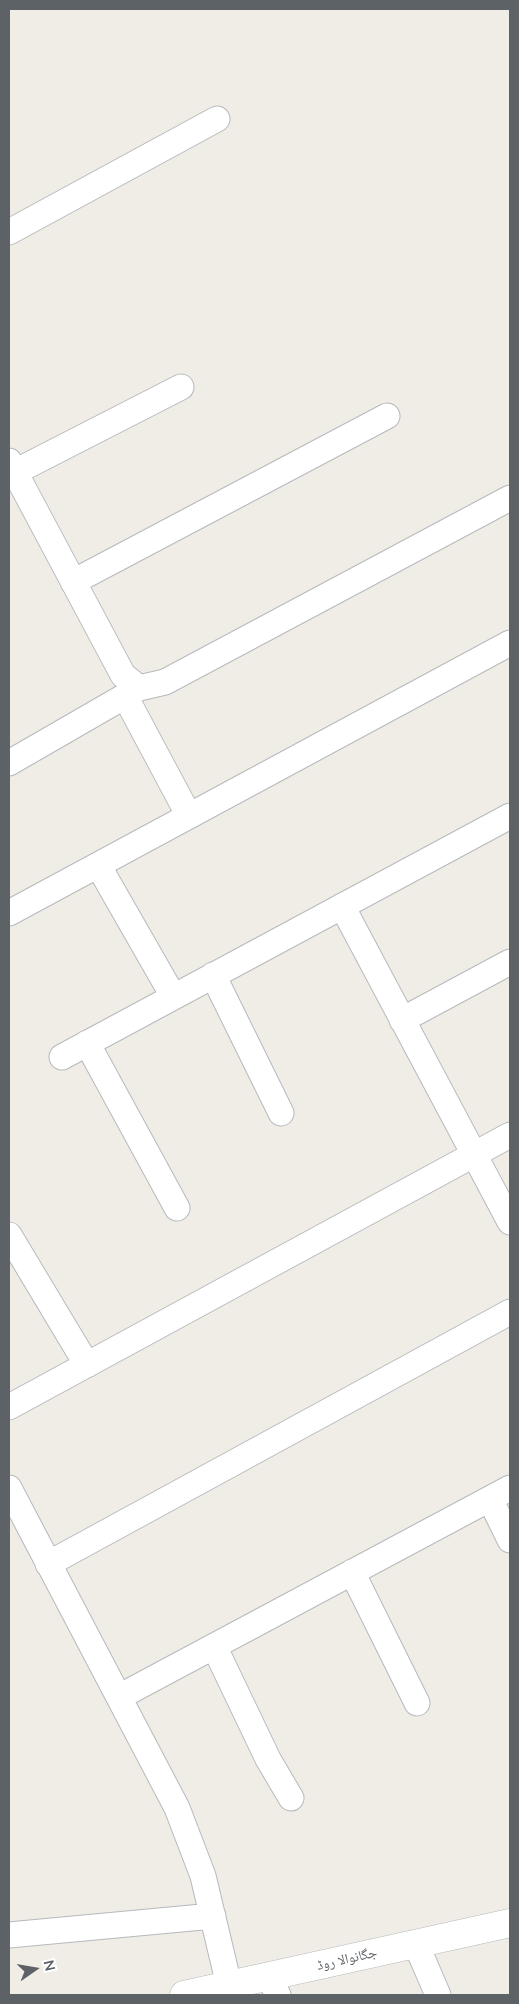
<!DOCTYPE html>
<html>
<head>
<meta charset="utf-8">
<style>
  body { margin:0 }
  #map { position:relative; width:519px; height:2004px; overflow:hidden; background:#f0ede6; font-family:Mulish,sans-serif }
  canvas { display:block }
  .frame { position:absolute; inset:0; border:10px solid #5d6266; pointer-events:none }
  .north { position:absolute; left:10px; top:1944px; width:50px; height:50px; -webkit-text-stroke:4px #fff; paint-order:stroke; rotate:77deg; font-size:14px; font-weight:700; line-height:20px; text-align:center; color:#5d6266 }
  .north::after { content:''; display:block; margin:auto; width:18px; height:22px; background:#5d6266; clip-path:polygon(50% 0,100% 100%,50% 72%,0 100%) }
</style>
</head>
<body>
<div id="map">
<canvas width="519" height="2004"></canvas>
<div class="frame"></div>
<div class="north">N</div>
</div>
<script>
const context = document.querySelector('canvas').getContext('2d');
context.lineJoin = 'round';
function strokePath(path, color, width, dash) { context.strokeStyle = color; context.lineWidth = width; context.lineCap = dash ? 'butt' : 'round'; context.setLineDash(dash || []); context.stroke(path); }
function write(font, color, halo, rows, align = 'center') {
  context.font = font + ' Mulish,"Noto Naskh Arabic",sans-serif'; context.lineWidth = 4.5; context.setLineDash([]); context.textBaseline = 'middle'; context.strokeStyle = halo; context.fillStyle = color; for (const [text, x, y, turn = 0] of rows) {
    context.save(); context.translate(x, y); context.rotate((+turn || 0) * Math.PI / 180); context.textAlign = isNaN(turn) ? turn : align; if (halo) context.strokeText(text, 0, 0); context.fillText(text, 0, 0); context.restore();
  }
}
const minor = new Path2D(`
  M9,232L217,119
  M9,461L123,675L139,688
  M15,472L181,387
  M73,582L387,416
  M125,696L189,816
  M9,763L139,688L165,682L510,498
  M98,865L173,996
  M342,906L510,1222
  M9,913L510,643
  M213,975L281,1113
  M402,1020L510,962
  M87,1043L177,1208
  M62,1057L510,816
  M9,1235L87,1365
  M9,1407L510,1135
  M9,1488L177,1808L203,1876L229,1985
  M490,1499L510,1540
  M48,1564L510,1312
  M352,1572L417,1703
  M214,1646L268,1759L291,1798
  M119,1697L510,1488
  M9,1935L213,1916
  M416,1944L438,1995
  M268,1976L278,1995`);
const tertiary = new Path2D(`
  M184,1995L510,1923`);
const streetNames = [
  ["جگانوالا روڈ",347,1959,-13]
];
strokePath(minor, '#b6b9bc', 27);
strokePath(tertiary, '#b6b9bc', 29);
strokePath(minor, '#fff', 25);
strokePath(tertiary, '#fff', 28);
write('14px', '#5d6266', '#fff', streetNames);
</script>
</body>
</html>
